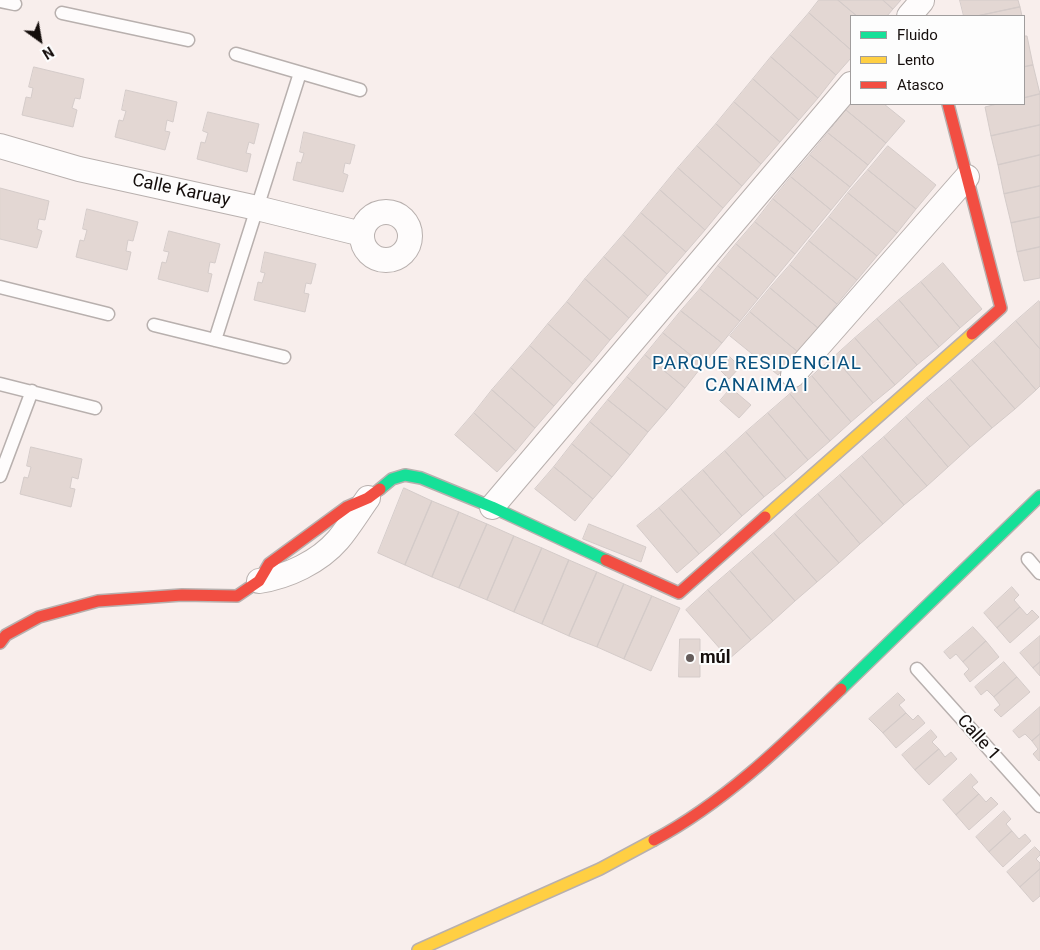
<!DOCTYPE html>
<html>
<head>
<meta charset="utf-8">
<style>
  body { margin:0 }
  #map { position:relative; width:1040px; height:950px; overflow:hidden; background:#f8eeec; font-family:Roboto,sans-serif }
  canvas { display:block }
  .legend { position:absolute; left:850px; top:15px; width:175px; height:90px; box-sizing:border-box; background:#fdfdfd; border:1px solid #a09d9d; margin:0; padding:6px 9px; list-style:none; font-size:15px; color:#150e0c }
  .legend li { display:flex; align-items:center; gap:10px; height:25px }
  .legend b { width:25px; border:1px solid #a09d9d }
  .north { position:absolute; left:15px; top:15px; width:50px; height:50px; -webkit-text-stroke:4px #fdfdfd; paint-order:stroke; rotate:148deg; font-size:14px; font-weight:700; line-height:20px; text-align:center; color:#150e0c }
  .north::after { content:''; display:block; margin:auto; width:18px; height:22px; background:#150e0c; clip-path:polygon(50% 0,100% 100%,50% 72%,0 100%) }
</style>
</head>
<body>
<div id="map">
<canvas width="1040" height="950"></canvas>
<ul class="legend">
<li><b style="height:6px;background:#16e098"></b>Fluido</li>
<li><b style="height:6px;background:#ffcf43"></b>Lento</li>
<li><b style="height:6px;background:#f24e42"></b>Atasco</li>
</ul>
<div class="north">N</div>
</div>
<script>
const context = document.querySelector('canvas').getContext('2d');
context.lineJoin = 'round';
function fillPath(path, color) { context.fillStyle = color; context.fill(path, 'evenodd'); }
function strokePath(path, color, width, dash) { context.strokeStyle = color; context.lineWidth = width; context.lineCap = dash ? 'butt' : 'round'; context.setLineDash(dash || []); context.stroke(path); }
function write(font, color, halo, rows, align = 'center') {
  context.font = font + ' Roboto,sans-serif'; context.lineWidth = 4; context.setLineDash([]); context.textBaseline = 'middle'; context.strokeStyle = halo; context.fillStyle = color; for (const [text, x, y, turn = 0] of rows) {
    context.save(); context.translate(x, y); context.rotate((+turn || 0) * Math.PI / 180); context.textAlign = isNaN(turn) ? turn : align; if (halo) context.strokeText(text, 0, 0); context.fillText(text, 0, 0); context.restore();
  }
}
const building = new Path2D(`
  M819,0H838L857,16H851V50L809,13Z
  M838,0H883L893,9L887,16H857Z
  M883,0H901L893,9Z
  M960,0H1018L1020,7L977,16H964Z
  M1020,7L1022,16H977Z
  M809,13L851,50V58L836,75L790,35Z
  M790,35L836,75L818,98L771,57Z
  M1024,36H1027L1033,65L1024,67Z
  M771,57L818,98L799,120L753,79Z
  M1033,65L1040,94L1024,98V67Z
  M34,67L84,79L80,99L75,98L72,108L77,110L73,127L22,115L26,97L31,98L33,88L29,87Z
  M753,79L799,120L780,142L734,102Z
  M126,90L177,102L173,122L167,120L165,131L170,132L165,150L115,137L119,120L123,121L126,111L122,110Z
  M1040,94V125L991,136L985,107L997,104H1024V98Z
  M734,102L780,142L761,164L716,124Z
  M852,104H884L905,121L886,143L846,110Z
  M846,110L886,143L868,165L828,133Z
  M208,112L259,124L254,144L249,142L246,153L251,154L247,172L197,159L201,142L205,143L208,133L203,131Z
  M716,124L761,164L742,186L697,146Z
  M1040,125V155L998,165L991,136Z
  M304,132L355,145L350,164L345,163L343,173L348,175L343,192L293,180L297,162L301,163L304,153L300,152Z
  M828,133L868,165L850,187L810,155Z
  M697,146L742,186L723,208L678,168Z
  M888,146L936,185L916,209L868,170Z
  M810,155L850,187L831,210L791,177Z
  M1040,155V186L1004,194L998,165Z
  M678,168L723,208L705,230L660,190Z
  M868,170L916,209L897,233L848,193Z
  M791,177L831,210L813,232L773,199Z
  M1040,186V217L1011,223L1004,194Z
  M0,188L49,201L45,220L39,219L37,229L42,231L37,248L0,239Z
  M660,190L705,230L686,252L641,213Z
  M848,193L897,233L877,256L829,217Z
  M773,199L813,232L795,254L755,222Z
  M87,209L138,222L133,241L128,240L126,251L131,252L127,270L76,257L80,240L84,241L87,230L83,229Z
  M641,213L686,252L667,274L623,235Z
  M829,217L877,256L857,280L809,241Z
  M1040,217V247L1017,252L1011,223Z
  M755,222L795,254L776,277L736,244Z
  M169,231L220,244L215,263L210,262L208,273L212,274L208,292L158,279L162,262L166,263L169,252L164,251Z
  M623,235L667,274L648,296L604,257Z
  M809,241L857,280L837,304L790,265Z
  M736,244L776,277L758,299L718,266Z
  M1040,247V278L1024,281L1017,252Z
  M265,252L316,264L311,284L306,283L304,293L309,294L305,312L254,300L258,282L262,283L265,273L261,272Z
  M604,257L648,296L629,318L585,279Z
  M943,263L982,309L960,328L921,282Z
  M790,265L837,304L818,328L770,288Z
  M718,266L758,299L740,321L700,289Z
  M585,279L629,318L610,340L567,302Z
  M921,282L960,328L939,347L899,300Z
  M770,288L818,328L798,352L750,312Z
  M700,289L740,321L722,343L681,311Z
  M899,300L939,347L917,365L877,319Z
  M1039,301L1040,303V349L1016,321Z
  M567,302L610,340L592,362L548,324Z
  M681,311L722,343L703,365L663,333Z
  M750,312L798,352L778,375L730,336Z
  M877,319L917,365L895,385L855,338Z
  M1016,321L1040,349V386L1036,390L994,341Z
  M548,324L592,362L573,384L530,346Z
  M663,333L703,365L685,388L645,355Z
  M855,338L895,385L873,403L834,357Z
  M994,341L1036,390L1015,409L972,360Z
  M530,346L573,384L554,406L511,368Z
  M645,355L685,388L667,410L627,377Z
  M728,355L740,367L729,379L717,367Z
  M834,357L873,403L851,422L812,376Z
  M972,360L1015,409L992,428L950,379Z
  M511,368L554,406L535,428L492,390Z
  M812,376L851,422L830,441L790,394Z
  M627,377L667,410L648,432L608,400Z
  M950,379L992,428L970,447L927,398Z
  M731,388L751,405L739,418L720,401Z
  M492,390L535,428L516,451L474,413Z
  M790,394L830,441L808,460L768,413Z
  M927,398L970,447L948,467L906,417Z
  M608,400L648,432L630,455L590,422Z
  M474,413L516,451L497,472L455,435Z
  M768,413L808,460L786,479L746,432Z
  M906,417L948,467L927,486L884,437Z
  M590,422L630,455L612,477L572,444Z
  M746,432L786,479L764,497L725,451Z
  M884,437L927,486L904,505L862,456Z
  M572,444L612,477L593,499L554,467Z
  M31,447L82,459L78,479L72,477L70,488L75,489L71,507L20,494L24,477L28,478L31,467L27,466Z
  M725,451L764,497L742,516L703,470Z
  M862,456L904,505L883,524L840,475Z
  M554,467L593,499L575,521L535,489Z
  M703,470L742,516L721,535L681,489Z
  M840,475L883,524L860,544L818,494Z
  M404,488L432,501L405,565L378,553Z
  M681,489L721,535L699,554L659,508Z
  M818,494L860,544L839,563L795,514Z
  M432,501L459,512L432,577L405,565Z
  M659,508L699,554L677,573L637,526Z
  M459,512L487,524L459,588L432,577Z
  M795,514L839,563L817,582L774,533Z
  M487,524L514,536L487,600L459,588Z
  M589,524L646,547L641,562L583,539Z
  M774,533L817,582L795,601L752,552Z
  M514,536L542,548L514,612L487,600Z
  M542,548L569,560L542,624L514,612Z
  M752,552L795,601L773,621L730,571Z
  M569,560L597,572L569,636L542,624Z
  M730,571L773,621L751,640L708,590Z
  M597,572L624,584L597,647L569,636Z
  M624,584L652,596L624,659L597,647Z
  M1012,587L1019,595L1014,600L1020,607L997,628L984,613Z
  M708,590L751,640L729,659L686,610Z
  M652,596L680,608L651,671L624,659Z
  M1020,607L1027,615L1032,610L1039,617L1010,643L997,628Z
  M973,627L986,641L963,662L956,654L950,659L944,652Z
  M1040,636V662L1033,668L1020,653Z
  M680,639H700V677H679Z
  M986,641L999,657L970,682L964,674L969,669L963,662Z
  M1004,662L1017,677L994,697L987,690L981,695L975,687Z
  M1040,662V676L1033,668Z
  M1017,677L1030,692L1001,717L994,710L1000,705L994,697Z
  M898,693L905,700L899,705L906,713L883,733L869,719Z
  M1040,707V734L1032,741L1025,734L1019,738L1013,731Z
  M906,713L913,720L918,715L925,723L896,748L883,733Z
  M931,730L937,737L932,742L939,749L915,770L902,755Z
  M1040,734V760L1039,761L1033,754L1038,749L1032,741Z
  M939,749L945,757L951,752L957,759L929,785L915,770Z
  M971,774L978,782L972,787L979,794L956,815L943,800Z
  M979,794L986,802L991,797L998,804L969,830L956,815Z
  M1004,811L1011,819L1006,824L1012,831L989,852L976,837Z
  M1012,831L1019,839L1025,834L1031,841L1003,867L989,852Z
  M1035,847L1040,852V855L1036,859L1040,863V869L1020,887L1007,872Z
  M1040,869V896L1033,902L1020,887Z`);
const lane = new Path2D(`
  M0,1L15,4
  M62,13L188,40
  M236,54L360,90
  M0,287L108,314
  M154,325L284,357
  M215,340L300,73
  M0,384L95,408
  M0,476L32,391
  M1028,559L1040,573
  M917,669L1040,806`);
const street = new Path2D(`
  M909,16L922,1
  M0,146L79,169L257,208L362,234
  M362 236a24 24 0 1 1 48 0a24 24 0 1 1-48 0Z
  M793,375L967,177
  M492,507L851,84
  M259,581C287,577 319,562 338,540C349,527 358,512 368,498`);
const fast = new Path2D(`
  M380,489L392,479L405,475L421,478L492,507L606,560
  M841,689L1040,496`);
const slow = new Path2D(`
  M765,517L972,334
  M418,950L600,869L654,840`);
const jam = new Path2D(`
  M948,104L1001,308L972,334
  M606,560L679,593L765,517
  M0,643L6,635L39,617L98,601L182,595L237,596L259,581L269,564L347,507L368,498L380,489
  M654,840C725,802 783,745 841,689`);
const markers = [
  [690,658,5,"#645c5a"]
];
const streetNames = [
  ["Calle Karuay",181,191,12],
  ["Calle 1",978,738,48]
];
const poiNames = [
  ["múl",700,658]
];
const neighbourhoodNames = [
  ["PARQUE RESIDENCIAL",757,364],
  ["CANAIMA I",757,386]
];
fillPath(building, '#e3d7d3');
strokePath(building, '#d4cbc9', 1);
strokePath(lane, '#b8b0ae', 15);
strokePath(street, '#b8b0ae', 26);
strokePath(fast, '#b8b0ae', 14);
strokePath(slow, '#b8b0ae', 14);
strokePath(jam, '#b8b0ae', 14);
strokePath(lane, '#fefcfc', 12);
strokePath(street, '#fefcfc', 24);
strokePath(fast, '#16e098', 11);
strokePath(slow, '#ffcf43', 11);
strokePath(jam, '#f24e42', 11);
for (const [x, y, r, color] of markers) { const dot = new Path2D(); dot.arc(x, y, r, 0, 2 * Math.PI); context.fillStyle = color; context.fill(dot); strokePath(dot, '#fdfdfd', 2); }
write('18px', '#150e0c', '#fdfdfd', streetNames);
write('bold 18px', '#150e0c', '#fdfdfd', poiNames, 'left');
context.letterSpacing = '1px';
write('19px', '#08507e', '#fdfdfd', neighbourhoodNames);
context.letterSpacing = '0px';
</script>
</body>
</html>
